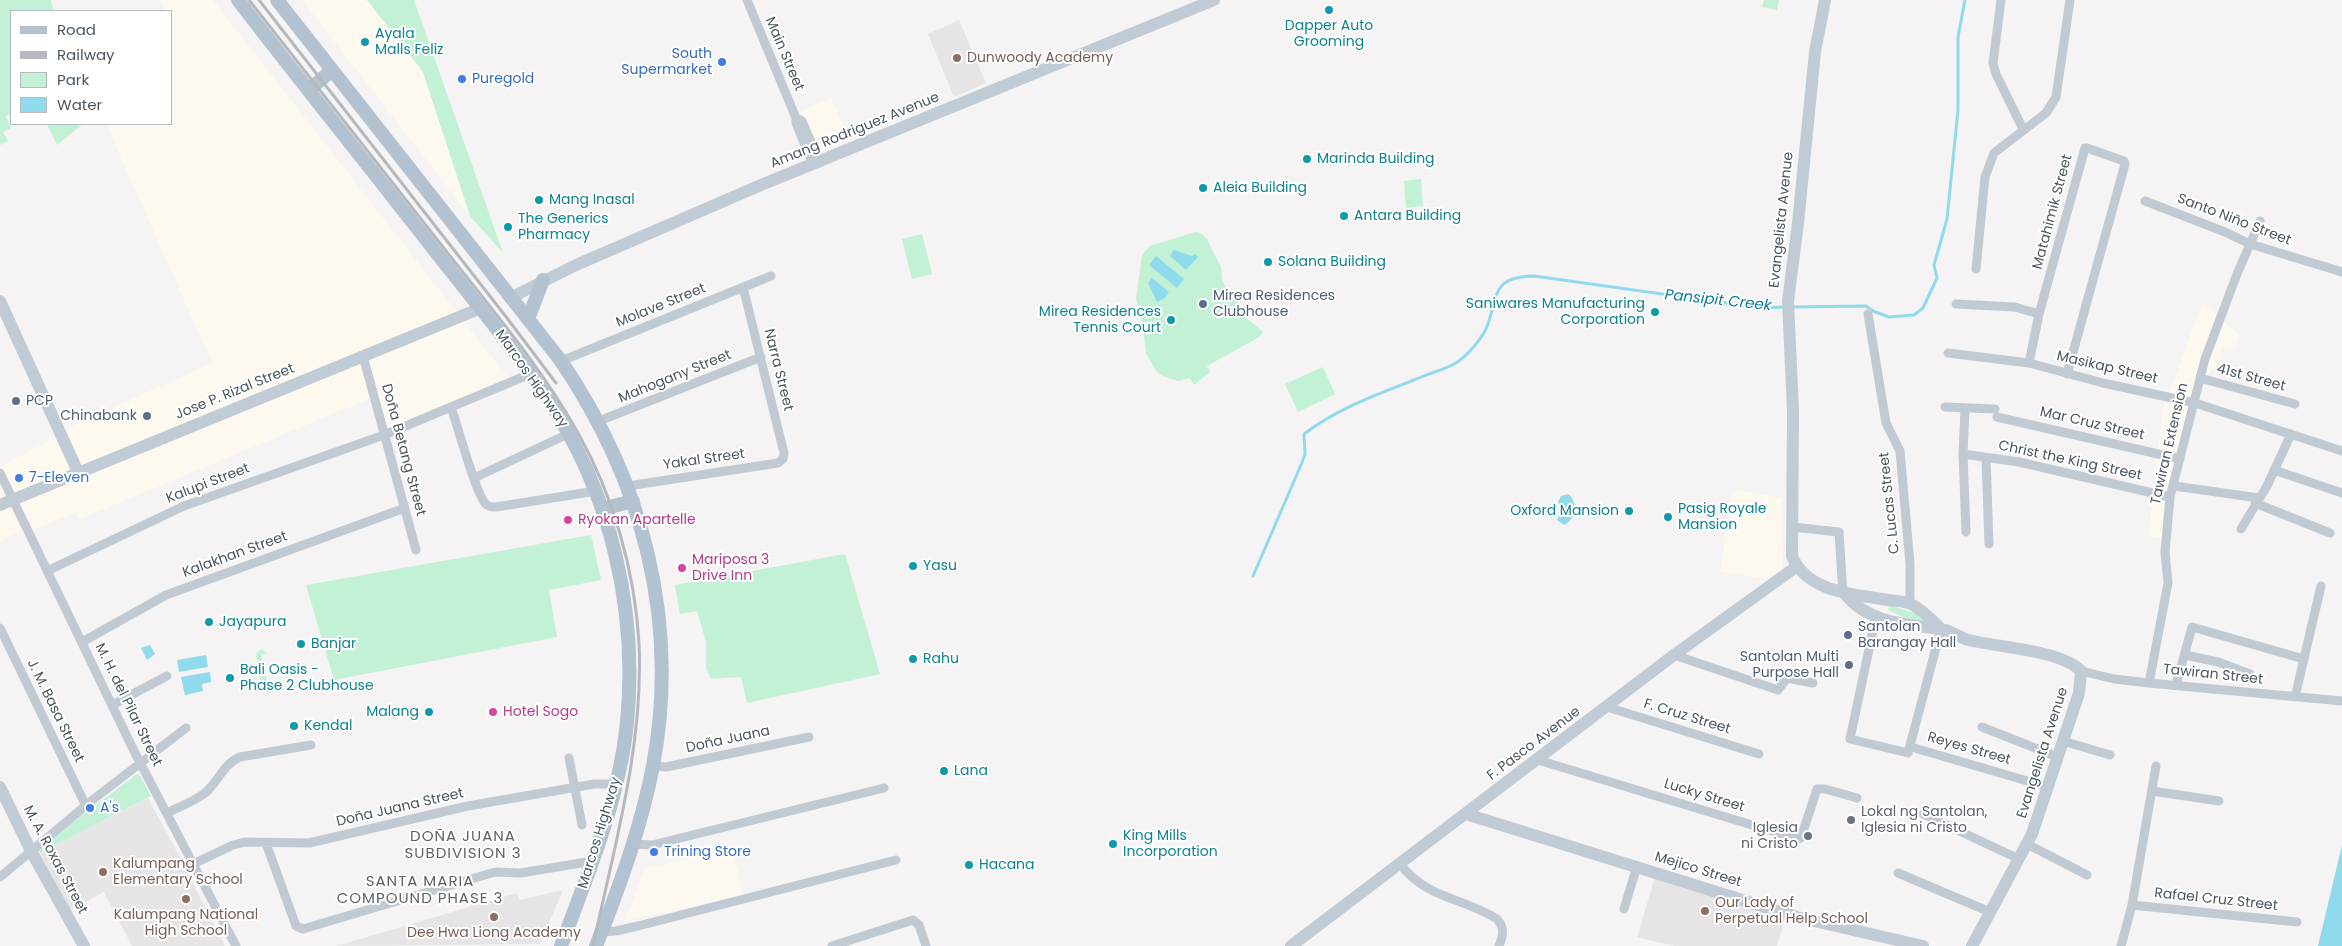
<!DOCTYPE html>
<html>
<head>
<meta charset="utf-8">
<style>
  body { margin:0 }
  #map { position:relative; width:2342px; height:946px; overflow:hidden; background:#f5f3f3; font-family:Poppins,sans-serif }
  canvas { display:block }
  .legend { position:absolute; left:10px; top:10px; width:162px; height:115px; box-sizing:border-box; background:#fff; border:1px solid #b7bbc0; margin:0; padding:6px 9px; list-style:none; font-size:15px; color:#4a5661 }
  .legend li { display:flex; align-items:center; gap:10px; height:25px }
  .legend b { width:25px; border:1px solid #b7bbc0 }
</style>
</head>
<body>
<div id="map">
<canvas width="2342" height="946"></canvas>
<ul class="legend">
<li><b style="height:6px;background:#b3c2d1"></b>Road</li>
<li><b style="height:6px;background:#b5b8bd"></b>Railway</li>
<li><b style="height:14px;background:#c3f1d5"></b>Park</li>
<li><b style="height:14px;background:#90daee"></b>Water</li>
</ul>
</div>
<script>
const context = document.querySelector('canvas').getContext('2d');
context.lineJoin = 'round';
function fillPath(path, color) { context.fillStyle = color; context.fill(path, 'evenodd'); }
function strokePath(path, color, width, dash) { context.strokeStyle = color; context.lineWidth = width; context.lineCap = dash ? 'butt' : 'round'; context.setLineDash(dash || []); context.stroke(path); }
function write(font, color, halo, rows, align = 'center') {
  context.font = font + ' Poppins,sans-serif'; context.lineWidth = 4; context.setLineDash([]); context.textBaseline = 'middle'; context.strokeStyle = halo; context.fillStyle = color; for (const [text, x, y, turn = 0] of rows) {
    context.save(); context.translate(x, y); context.rotate((+turn || 0) * Math.PI / 180); context.textAlign = isNaN(turn) ? turn : align; if (halo) context.strokeText(text, 0, 0); context.fillText(text, 0, 0); context.restore();
  }
}
const commercial = new Path2D(`
  M160,0H213L509,379L386,429L376,396L80,519L76,513L37,528L24,529L0,541V467L52,439L59,432L212,363L106,124H171V11H164Z
  M302,0H367L423,72L470,216Z
  M831,98L850,140L819,153L801,111Z
  M2202,303L2233,329L2239,336L2234,347L2222,348L2218,365L2204,378L2175,491L2170,537H2148L2162,414L2166,396L2169,394Z
  M1733,489L1781,498L1783,567L1766,579L1720,572Z
  M732,848L743,895L625,921L644,869Z`);
const education = new Path2D(`
  M959,20L986,83L954,97L928,34Z
  M148,798L177,852L225,946H132L104,892L70,910L40,853Z
  M1655,877L1785,918L1777,946H1675L1637,937Z
  M563,890L540,944L336,946L517,893L520,900Z`);
const green = new Path2D(`
  M0,0H51L53,11H11V113L6,116L11,128L3,132L8,141L0,145Z
  M367,0H414L503,253L470,216L423,72Z
  M1764,0H1779L1777,10L1762,7Z
  M47,124H83L57,145Z
  M1421,179L1423,206L1406,208L1404,181Z
  M1195,232L1201,233L1207,239L1221,267L1222,280L1229,294L1236,298L1246,318L1263,332L1259,337L1207,366L1210,372L1194,385L1190,378L1178,381L1163,376L1156,371L1146,353L1143,326L1136,299L1142,255L1150,246Z
  M922,234L932,274L912,279L902,239Z
  M1323,367L1335,394L1298,412L1285,384Z
  M591,535L601,580L549,590L557,637L334,680L306,585Z
  M845,554L880,674L747,703L741,677L711,679L706,668V642L697,611L680,614L675,585Z
  M1889,605L1918,614L1926,621L1920,625L1888,610Z
  M261,649L267,653L261,655L268,685L275,684V690L269,694L263,691L256,654Z
  M137,774L140,776L151,796L40,853L38,849Z`);
const water = new Path2D(`
  M1174,250L1192,256L1195,254L1198,257L1186,270L1170,256Z
  M1156,256L1184,279L1177,288L1149,265Z
  M1152,278L1169,292L1165,298L1157,302L1148,283Z
  M1568,494C1579,502 1575,520 1564,525L1557,520L1561,510L1558,502L1561,496Z
  M150,645L155,654L147,660L141,648Z
  M206,655L208,667L179,672L177,660Z
  M210,672L211,682L202,684L203,691L185,695L181,677Z
  M2342,845V946H2318Z`);
const stream = new Path2D(`
  M1791,307L1866,306L1873,311L1889,317L1914,315L1923,308L1937,278L1934,265L1947,219L1958,110V37L1965,0
  M1253,576L1301,465L1305,454L1304,434C1337,409 1375,395 1414,380C1427,374 1444,370 1456,363C1468,355 1483,338 1488,324C1498,293 1493,277 1534,276L1762,308L1785,307`);
const street = new Path2D(`
  M747,0L796,118V123L813,165
  M2001,0L1993,63L1996,74L2023,129
  M796,118L802,121L820,163
  M2145,201L2225,232L2250,244L2342,272
  M1976,269L1985,177L1994,153L2046,113L2056,97L2070,0
  M1956,304L2015,307L2039,314
  M1868,314L1886,423L1900,451L1910,564V604
  M1948,353L2029,363L2103,383L2195,403L2342,451
  M363,356L416,550
  M561,361L771,276
  M2029,363L2039,314L2085,148H2087L2124,161L2125,164L2067,374
  M2200,378L2295,404
  M451,407C457,424 476,494 485,503C487,506 492,507 496,507L596,491
  M1945,407L1995,409
  M1965,409L1963,454L1966,532
  M1997,417L2180,459
  M599,421L761,357
  M1963,454L2019,462L2170,497
  M1986,458L1989,544
  M2274,470L2342,493
  M0,473L134,751L236,946
  M474,478L568,434
  M628,486L778,463L783,459L784,453L743,287
  M2174,486L2259,498
  M2255,503L2330,533
  M1792,527L1839,532L1843,594
  M2241,529L2267,486L2291,434
  M47,571L184,506L384,435L530,374
  M1876,616L1850,739L1908,753L1941,629
  M0,628L86,806
  M82,642L166,595L405,508
  M1674,655L1778,690L1787,678L1813,683
  M2185,655L2218,662L2250,674
  M2081,671L2114,679L2149,683L2342,701
  M2149,683L2168,583L2165,552L2170,497L2205,359L2237,274L2260,221
  M2176,685L2192,627L2304,659
  M2295,697L2321,586
  M112,705L167,676
  M1607,707L1759,754
  M1982,727L2058,757
  M2063,741L2110,755
  M1911,747L2048,787
  M569,758L582,825
  M1538,760L1798,839L1801,838L1817,789H1825L1857,798
  M653,766L666,767L809,737
  M2152,791L2219,801
  M167,813C179,807 195,801 205,793C219,781 223,764 240,757L311,745
  M1923,814L2019,859
  M266,843L296,926L303,929L495,872L521,873L593,861
  M633,844L652,845L884,788
  M2027,844L2087,875
  M193,864L233,845L245,842L309,843L468,806L594,784H617
  M1400,864C1427,899 1462,897 1497,919C1505,928 1503,936 1499,946
  M1898,873L1990,912
  M0,877L95,798L186,728
  M2132,905L2297,922
  M1624,909L1637,866
  M602,932L616,931L638,926L896,860
  M832,946L913,920L919,925L926,946
  M2121,946L2132,905L2156,766`);
const secondary = new Path2D(`
  M1825,0L1815,52L1798,223L1788,301L1793,411L1792,556C1807,593 1855,594 1888,600C1896,601 1905,601 1911,604C1923,610 1932,620 1941,629
  M510,298L576,265L761,185L1214,0
  M0,301L78,472
  M0,505L481,308
  M1846,595C1868,623 1907,624 1940,629C1950,630 1959,637 1968,640C1997,647 2061,650 2081,671L2079,693L2032,834L1972,946
  M0,787L31,851L84,946
  M1466,814L1797,917L1923,946
  M1291,946L1674,655L1796,567`);
const primary = new Path2D(`
  M238,0C302,83 368,165 432,247C471,297 512,345 547,398C611,493 638,610 627,723C619,801 588,873 561,946
  M277,0L561,361C643,482 680,621 653,766C641,828 619,888 596,946
  M309,90L332,70
  M528,319L543,280
  M602,509L633,501`);
const rail = new Path2D(`
  M249,0C310,77 371,155 432,233C482,298 538,361 578,433C613,495 635,571 639,643C644,745 614,847 593,946
  M259,0L507,318L556,383`);
const markers = [
  [1329,10,5,"#0f9aa8"],
  [365,42,5,"#0f9aa8"],
  [957,58,5,"#8d6e63"],
  [722,62,5,"#3f7fe0"],
  [462,79,5,"#3f7fe0"],
  [1307,159,5,"#0f9aa8"],
  [1203,188,5,"#0f9aa8"],
  [539,200,5,"#0f9aa8"],
  [1344,216,5,"#0f9aa8"],
  [508,227,5,"#0f9aa8"],
  [1268,262,5,"#0f9aa8"],
  [1203,304,5,"#5c6f8a"],
  [1655,312,5,"#0f9aa8"],
  [1171,320,5,"#0f9aa8"],
  [16,401,5,"#5c6f8a"],
  [147,416,5,"#5c6f8a"],
  [19,478,5,"#3f7fe0"],
  [1629,511,5,"#0f9aa8"],
  [1668,517,5,"#0f9aa8"],
  [568,520,5,"#d1479c"],
  [913,566,5,"#0f9aa8"],
  [682,568,5,"#d1479c"],
  [209,622,5,"#0f9aa8"],
  [1848,635,5,"#5c6f8a"],
  [301,644,5,"#0f9aa8"],
  [913,659,5,"#0f9aa8"],
  [1849,665,5,"#5c6f8a"],
  [230,678,5,"#0f9aa8"],
  [429,712,5,"#0f9aa8"],
  [493,712,5,"#d1479c"],
  [294,726,5,"#0f9aa8"],
  [944,771,5,"#0f9aa8"],
  [90,808,5,"#3f7fe0"],
  [1851,820,5,"#6b7280"],
  [1808,836,5,"#6b7280"],
  [1113,844,5,"#0f9aa8"],
  [654,852,5,"#3f7fe0"],
  [969,865,5,"#0f9aa8"],
  [103,872,5,"#8d6e63"],
  [186,899,5,"#8d6e63"],
  [1705,911,5,"#8d6e63"],
  [494,917,5,"#8d6e63"]
];
const cultureNames = [
  ["Dapper Auto",1329,26,"center"],
  ["Grooming",1329,42,"center"],
  ["Ayala",375,34],
  ["Malls Feliz",375,50],
  ["Marinda Building",1317,159],
  ["Aleia Building",1213,188],
  ["Mang Inasal",549,200],
  ["Antara Building",1354,216],
  ["The Generics",518,219],
  ["Pharmacy",518,235],
  ["Solana Building",1278,262],
  ["Saniwares Manufacturing",1645,304,"right"],
  ["Corporation",1645,320,"right"],
  ["Mirea Residences",1161,312,"right"],
  ["Tennis Court",1161,328,"right"],
  ["Pasig Royale",1678,509],
  ["Mansion",1678,525],
  ["Oxford Mansion",1619,511,"right"],
  ["Yasu",923,566],
  ["Jayapura",219,622],
  ["Banjar",311,644],
  ["Rahu",923,659],
  ["Bali Oasis -",240,670],
  ["Phase 2 Clubhouse",240,686],
  ["Malang",419,712,"right"],
  ["Kendal",304,726],
  ["Lana",954,771],
  ["King Mills",1123,836],
  ["Incorporation",1123,852],
  ["Hacana",979,865]
];
const shopNames = [
  ["South",712,54,"right"],
  ["Supermarket",712,70,"right"],
  ["Puregold",472,79],
  ["7-Eleven",29,478],
  ["A's",100,808],
  ["Trining Store",664,852]
];
const streetNames = [
  ["Main Street",784,54,67],
  ["Amang Rodriguez Avenue",855,131,-22],
  ["Matahimik Street",2053,212,-75],
  ["Evangelista Avenue",1782,220,-84],
  ["Santo Niño Street",2234,220,21],
  ["Molave Street",661,306,-22],
  ["Masikap Street",2107,368,13],
  ["Narra Street",778,370,76],
  ["Mahogany Street",675,377,-22],
  ["41st Street",2251,378,15],
  ["Marcos Highway",531,379,55],
  ["Jose P. Rizal Street",235,392,-22],
  ["Mar Cruz Street",2092,424,13],
  ["Tawiran Extension",2170,444,-77],
  ["Doña Betang Street",403,450,75],
  ["Yakal Street",704,460,-8],
  ["Christ the King Street",2070,461,12],
  ["Kalupi Street",208,484,-21],
  ["C. Lucas Street",1890,503,-96],
  ["Kalakhan Street",235,555,-20],
  ["Tawiran Street",2213,675,6],
  ["M. H. del Pilar Street",128,705,64],
  ["J. M. Basa Street",55,711,64],
  ["F. Cruz Street",1687,717,17],
  ["Doña Juana",728,740,-12],
  ["F. Pasco Avenue",1534,744,-37],
  ["Reyes Street",1969,749,16],
  ["Evangelista Avenue",2043,753,-72],
  ["Lucky Street",1704,796,17],
  ["Doña Juana Street",400,808,-13],
  ["Marcos Highway",600,833,-73],
  ["M. A. Roxas Street",55,860,62],
  ["Mejico Street",1698,870,17],
  ["Rafael Cruz Street",2216,900,6]
];
const educationNames = [
  ["Dunwoody Academy",967,58],
  ["Kalumpang",113,864],
  ["Elementary School",113,880],
  ["Our Lady of",1715,903],
  ["Perpetual Help School",1715,919],
  ["Kalumpang National",186,915,"center"],
  ["High School",186,931,"center"],
  ["Dee Hwa Liong Academy",494,933,"center"]
];
const serviceNames = [
  ["Mirea Residences",1213,296],
  ["Clubhouse",1213,312],
  ["PCP",26,401],
  ["Chinabank",137,416,"right"],
  ["Santolan",1858,627],
  ["Barangay Hall",1858,643],
  ["Santolan Multi",1839,657,"right"],
  ["Purpose Hall",1839,673,"right"]
];
const hotelNames = [
  ["Ryokan Apartelle",578,520],
  ["Mariposa 3",692,560],
  ["Drive Inn",692,576],
  ["Hotel Sogo",503,712]
];
const worshipNames = [
  ["Lokal ng Santolan,",1861,812],
  ["Iglesia ni Cristo",1861,828],
  ["Iglesia",1798,828,"right"],
  ["ni Cristo",1798,844,"right"]
];
const waterNames = [
  ["Pansipit Creek",1718,301,6]
];
const neighbourhoodNames = [
  ["DOÑA JUANA",463,837],
  ["SUBDIVISION 3",463,854],
  ["SANTA MARIA",420,882],
  ["COMPOUND PHASE 3",420,899]
];
fillPath(commercial, '#fdf9ef');
fillPath(education, '#e6e4e5');
fillPath(green, '#c3f1d5');
fillPath(water, '#90daee');
strokePath(stream, '#90daee', 3);
strokePath(street, '#c1cad2', 9);
strokePath(secondary, '#c1cbd6', 12);
strokePath(primary, '#b3c2d1', 14);
strokePath(rail, '#b5b8bd', 3);
for (const [x, y, r, color] of markers) { const dot = new Path2D(); dot.arc(x, y, r, 0, 2 * Math.PI); context.fillStyle = color; context.fill(dot); strokePath(dot, '#fff', 2); }
write('14px', '#0d838f', '#fff', cultureNames, 'left');
write('14px', '#366cbe', '#fff', shopNames, 'left');
write('14px', '#4a5661', '#fff', streetNames);
write('14px', '#785e54', '#fff', educationNames, 'left');
write('14px', '#4e5e75', '#fff', serviceNames, 'left');
write('14px', '#b23c85', '#fff', hotelNames, 'left');
write('14px', '#5b616d', '#fff', worshipNames, 'left');
write('italic 15px', '#0c7c9b', '#fff', waterNames);
context.letterSpacing = '1px';
write('15px', '#5f6368', '#fff', neighbourhoodNames);
context.letterSpacing = '0px';
</script>
</body>
</html>
